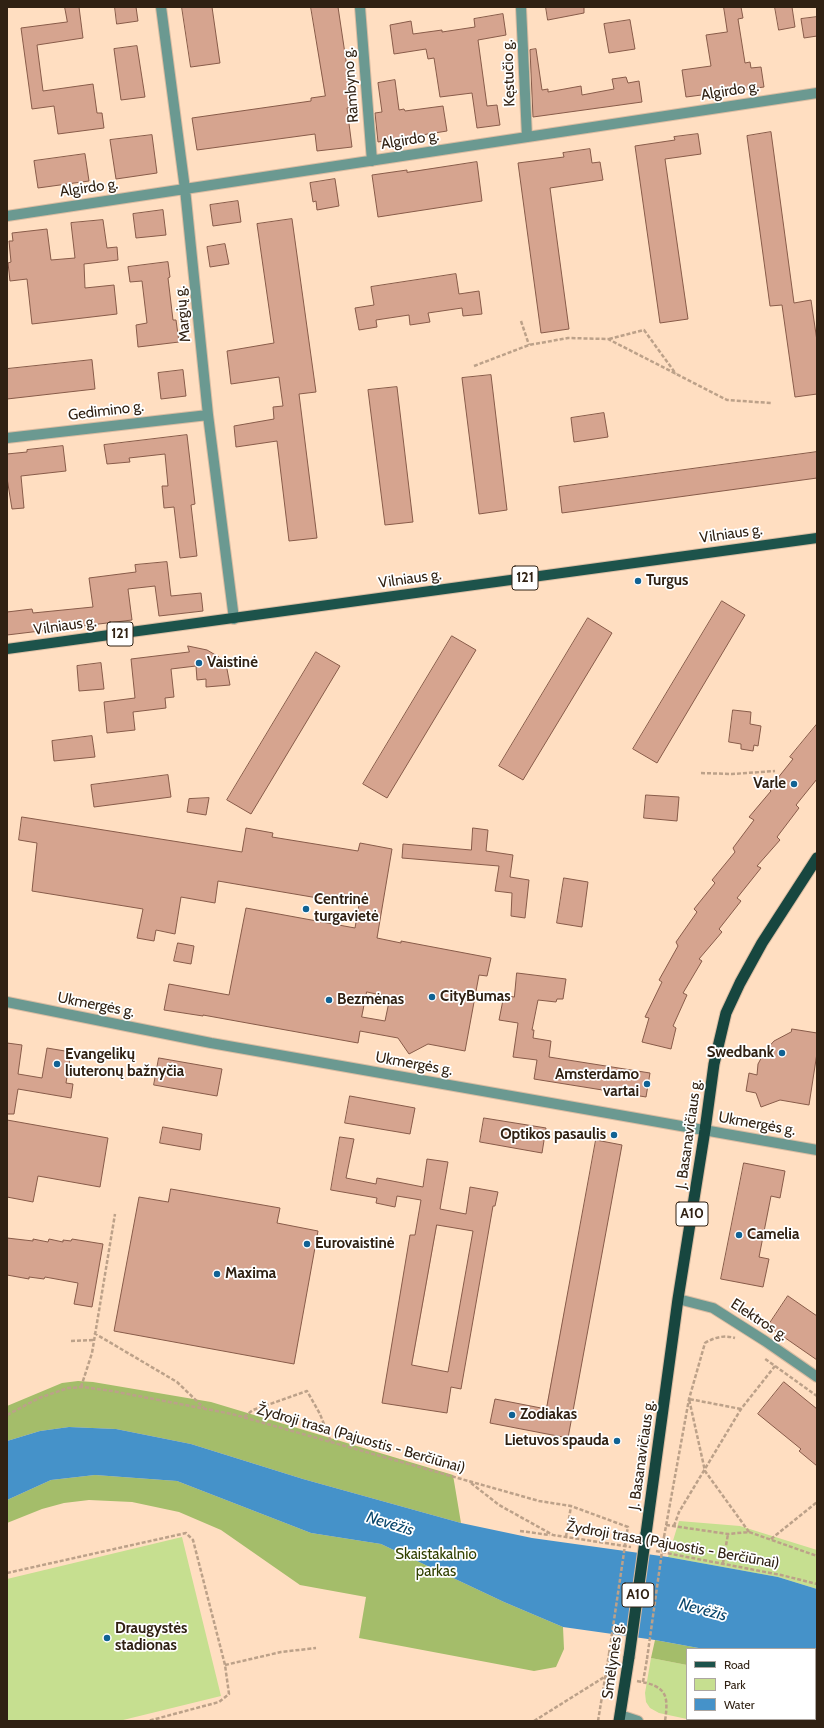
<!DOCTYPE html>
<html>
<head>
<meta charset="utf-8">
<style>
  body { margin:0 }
  #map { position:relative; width:824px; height:1728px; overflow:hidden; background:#ffdec1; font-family:Cabin,sans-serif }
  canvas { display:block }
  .frame { position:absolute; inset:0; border:8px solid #302113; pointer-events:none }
  .legend { position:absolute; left:686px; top:1648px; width:130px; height:72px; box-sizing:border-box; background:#fff; border:1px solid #aca6a1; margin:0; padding:5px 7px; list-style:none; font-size:12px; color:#302113 }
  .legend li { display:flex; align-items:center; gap:8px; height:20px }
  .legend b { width:20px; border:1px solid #aca6a1 }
</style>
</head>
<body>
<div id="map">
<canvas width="824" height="1728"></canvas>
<div class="frame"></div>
<ul class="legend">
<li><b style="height:5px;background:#1d534b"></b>Road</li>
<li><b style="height:11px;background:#c6df90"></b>Park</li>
<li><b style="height:11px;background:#4592c9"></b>Water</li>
</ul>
</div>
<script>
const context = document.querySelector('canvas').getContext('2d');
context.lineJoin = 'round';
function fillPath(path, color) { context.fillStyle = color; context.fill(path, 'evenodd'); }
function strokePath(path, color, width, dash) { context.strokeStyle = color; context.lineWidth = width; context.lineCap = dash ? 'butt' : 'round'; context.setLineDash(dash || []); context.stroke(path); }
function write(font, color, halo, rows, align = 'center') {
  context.font = font + ' Cabin,sans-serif'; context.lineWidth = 3.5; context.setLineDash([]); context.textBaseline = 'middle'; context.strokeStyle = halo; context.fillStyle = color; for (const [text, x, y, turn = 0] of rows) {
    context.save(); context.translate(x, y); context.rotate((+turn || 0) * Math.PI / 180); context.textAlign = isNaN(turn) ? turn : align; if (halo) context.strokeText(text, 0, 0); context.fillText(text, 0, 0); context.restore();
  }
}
const green = new Path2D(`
  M679,1521L740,1526L817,1550V1589L778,1577L668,1557Z
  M182,1537L221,1696L119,1721H7V1579Z
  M651,1658L687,1665V1719L659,1713L650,1708L646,1702L645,1693Z
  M815,1716H817V1721H697L687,1719H815Z`);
const forest = new Path2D(`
  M78,1381L93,1382L211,1402L453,1475L461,1523L303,1479L191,1444L116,1429L69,1427L40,1431L7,1441V1406L62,1383Z
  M95,1475L177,1481L311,1533L381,1544L504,1602L563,1627L564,1649L556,1667L534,1671L359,1638L366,1597L300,1585L221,1530L179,1512L132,1502L89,1500L64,1503L42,1509L7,1523V1500L51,1480Z
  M655,1640L704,1649H687V1665L651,1658Z
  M815,1672H817V1716H815Z`);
const water = new Path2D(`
  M69,1427L116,1429L191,1444L303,1479L461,1523L532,1538L668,1557L778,1577L817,1589V1672H815V1649H704L655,1640L563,1627L504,1602L381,1544L311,1533L177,1481L95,1475L51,1480L7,1500V1441L40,1431Z`);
const building = new Path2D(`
  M65,7H79L83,38L37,45L43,91L93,84L97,113H102L104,128L58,134L54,106L32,109L21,28L67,22Z
  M115,7H136L138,21L117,24Z
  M182,7H212L220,63L191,67Z
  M311,7H338L353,107L347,108L352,147L317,151L315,134L197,150L192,118L311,101V98L325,96Z
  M546,7H584V13L548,20Z
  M724,7H741L743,18L738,19L745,63L750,62L751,68L761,67L764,87L686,97L682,70L711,66L706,35L727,32Z
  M775,7H792L795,27L779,30Z
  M503,14L506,35L478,40L487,106L497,105L500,125L477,128L472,93L440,97L434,58L428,59L426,49L394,54L390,25L411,21L413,34L442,30V32L475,27L474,19Z
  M817,17V36L804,38L801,19Z
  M630,20L635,49L609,53L604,24Z
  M137,46L145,97L121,100L114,49Z
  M536,49L542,90L548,89V92L581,86L582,95L614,89L612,79L626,77L628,83L639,81L642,102L533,117L530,50Z
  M395,80L399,110L404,109L405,111L443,106L447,131L378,142L375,113L382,112L378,83Z
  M771,132L794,303L811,300L817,341V394L795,397L782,305L770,306L747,136Z
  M698,134L701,154L665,159L688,319L660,323L635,146L675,140L674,137Z
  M152,135L157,173L116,179L110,140Z
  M590,149L592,163L600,162L603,180L550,188L569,329L541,333L518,163L564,157L563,153Z
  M85,154L89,181L38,188L34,161Z
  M477,162L482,201L378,217L372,175L407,170V172Z
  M335,179L339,206L317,210L316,201L313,202L310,183Z
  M238,201L241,222L213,226L210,205Z
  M163,210L166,235L136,238L133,214Z
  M292,219L316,392L299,394L317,538L289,541L277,441L236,447L234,426L274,419L273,407L283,406L279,377L231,384L227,351L274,343L257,224Z
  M103,220L107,248L117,247L118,260L84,264L85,288L114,285L117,314L32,324L27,279L10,281L8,263L11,262L9,241H13L12,233L47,229L51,260L75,258L71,223Z
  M225,244L229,264L210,267L207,247Z
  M168,262L170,277L168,278L173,320H176L179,342L138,347L136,325L147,323L142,281L130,282L128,267Z
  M456,274L459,294L479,291L482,314L463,316L462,308L428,313L430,322L410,325L409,315L376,320L377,327L359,330L355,308L374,305L371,287Z
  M92,360L95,389L7,399V369Z
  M183,370L186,396L161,399L158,373Z
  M491,375L507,510L479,514L462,378Z
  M397,387L413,522L385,525L368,390Z
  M604,413L608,437L574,442L571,418Z
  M187,435L195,504L191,505L197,556L180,558L174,507L164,508L162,486H168L165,454L129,458L130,462L107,464L104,445Z
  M63,446L66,471L21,476L24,508L12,509L7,478V454L27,452V450Z
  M817,452V478L562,513L559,487Z
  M167,562L171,596L201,593L203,611L159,616L155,586L128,589L132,620L7,635V612L32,609L33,613L93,607L89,578L136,572L135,565Z
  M722,601L745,615L657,763L633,749Z
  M588,618L612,633L523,780L499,766Z
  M452,636L476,650L387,798L363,784Z
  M188,646L207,650L219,657L227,669L230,685L206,687V679L197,680L196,666L171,669L174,697L165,698L166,708L133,712L135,730L107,733L104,702L135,698L131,659L189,652Z
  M316,652L340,666L251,814L227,800Z
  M101,663L104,689L79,691L77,666Z
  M733,710L751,712L750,724L761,726L758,746L754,745L753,751L741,749V744L729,742Z
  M817,724V779L796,805L799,808L777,837L780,840L757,866L761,868L737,898L741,901L719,929L722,932L699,959L702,961L683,993L687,995L673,1026L676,1028L671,1049L642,1042L649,1018L645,1017L662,982L659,980L678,946L676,942L697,912L694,909L715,883L712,880L735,852L733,848L754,820L749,817L771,791L769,789L793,759L790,757Z
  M92,736L95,757L54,761L52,741Z
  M168,775L171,797L94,807L91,785Z
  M646,795L679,797L677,821L644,818Z
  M209,798L206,815L187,812L189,799Z
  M22,817L242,852L246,828L273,833L272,837L358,851L360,843L392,849L377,938L401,943V941L491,958L487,976L479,975L465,1051L428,1044L409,1054L398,1038L360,1031L358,1043L203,1015V1016L164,1010L169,984L229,995L246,908L355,928L359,905L218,881L215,903L181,897L175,934L156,930L154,941L137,938L143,909L32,891L37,843L19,840ZM367,992L390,997L385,1021L362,1017Z
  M473,828L488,830L486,851L513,855L510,877L529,880L525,918L511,916L512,893L495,891L499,866L402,858L403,844L471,850Z
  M564,878L588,882L582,927L557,923Z
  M178,943L194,946L191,964L174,961Z
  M517,973L566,979L563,999H557L556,1002L538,1000L532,1030H534L533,1038L551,1041L549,1057L650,1073L646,1097L534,1079L537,1060L513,1057L518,1023L499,1020L504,995L514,997Z
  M792,1029L817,1033V1053L809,1105L780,1100L761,1107L756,1093L746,1091L749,1073L757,1075L758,1064L765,1051L774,1041L791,1032Z
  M7,1043L22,1045L18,1074L42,1078L47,1048L71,1052L66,1083L73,1084L71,1098L18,1089L14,1114H7Z
  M159,1058L222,1069L217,1096L154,1085Z
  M350,1096L415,1108L410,1134L345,1123Z
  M484,1118L546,1128L542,1153L480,1142Z
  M7,1120L108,1138L100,1187L38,1176L33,1202L7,1197Z
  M163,1127L202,1134L200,1150L160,1143Z
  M340,1137L354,1139L346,1178L376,1184L377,1178L423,1187L427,1159L448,1162L440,1209L466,1214L470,1187L498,1192L495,1206H493L461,1389L451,1387L447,1413L382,1403L410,1235H415L421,1200L397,1196L395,1207L376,1203L377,1198L331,1190ZM437,1225L473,1231L448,1372L412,1365Z
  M596,1140L622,1145L568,1438L490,1423L495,1399L546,1409Z
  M744,1163L785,1171L780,1198L771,1196L759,1257L769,1259L763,1287L721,1279Z
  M171,1189L280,1208L277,1223L318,1231L294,1364L114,1331L139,1197L168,1202Z
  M7,1238L33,1241V1239L48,1242L49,1239L63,1242V1240L71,1241L72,1239L103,1244L92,1307L74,1304L78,1283L45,1277L44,1279L29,1277V1279L7,1275Z
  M788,1296L817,1316V1360L768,1326Z
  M784,1382L817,1409V1466L799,1451L801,1449L758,1414Z`);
const path = new Path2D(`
  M521,321L529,345
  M609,339L644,330L676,374
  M474,366L529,345L568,338L608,339L727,400L771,403
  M701,773L732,774L775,771
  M94,1333L177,1382L204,1408
  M71,1341L93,1340
  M775,1366L817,1396
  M81,1387L92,1353L115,1214
  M741,1409L689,1399L705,1471L749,1532
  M7,1415L39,1398L68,1388L83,1387L112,1391L232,1414L539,1501L571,1506L628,1527L627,1532
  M244,1417L253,1410L307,1391L320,1414L331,1442
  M471,1483L499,1505L553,1535L631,1547
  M666,1525L728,1534L749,1532L817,1556
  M674,1526L679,1512L741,1409L775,1366L764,1358
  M520,1531L550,1535
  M566,1537L571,1506
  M664,1537L689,1399L705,1343C715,1337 724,1335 735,1338
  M771,1539L817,1502
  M656,1551L781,1575L817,1584
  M723,1563L728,1534
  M7,1573L186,1533L193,1540L225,1665L229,1694L219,1702L148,1721
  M225,1665L281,1652L316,1648
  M637,1681C666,1686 669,1694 665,1721
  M643,1682L647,1659
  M534,1721L606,1676L614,1677
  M598,1721L609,1654`);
const minor = new Path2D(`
  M161,7L185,189L208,415L234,619
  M360,7L372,161
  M521,7L527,137
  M7,216L817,93
  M7,438L208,415
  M7,1002L211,1043L817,1150
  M678,1299L713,1308L765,1341L817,1377
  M620,1715L638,1721`);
const primary = new Path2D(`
  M7,649L817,538`);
const trunk = new Path2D(`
  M646,1534L678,1299L705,1130L714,1064L726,1013L740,983L762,943L817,858
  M619,1721L629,1657`);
const pathBridge = new Path2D(`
  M609,1654L627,1532
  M647,1659L664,1537`);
const trunkBridge = new Path2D(`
  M629,1657L646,1534`);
const markers = [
  [638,581,4,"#106294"],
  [199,663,4,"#106294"],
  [794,784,4,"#106294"],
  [306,909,4,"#106294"],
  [432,997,4,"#106294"],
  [329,1000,4,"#106294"],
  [782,1053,4,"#106294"],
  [57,1064,4,"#106294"],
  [647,1084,4,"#106294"],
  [614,1135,4,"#106294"],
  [739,1235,4,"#106294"],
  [307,1244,4,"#106294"],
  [217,1274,4,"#106294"],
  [512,1415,4,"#106294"],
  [617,1441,4,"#106294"],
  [107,1638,4,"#106294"]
];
const shields = [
  [525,578,26],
  [120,634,26],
  [692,1214,32],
  [638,1595,32]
];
const shieldNames = [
  ["121",525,578],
  ["121",120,634],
  ["A10",692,1214],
  ["A10",638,1595]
];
const streetNames = [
  ["Kęstučio g.",509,73,-92],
  ["Rambyno g.",351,85,-94],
  ["Algirdo g.",730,91,-9],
  ["Algirdo g.",410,140,-9],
  ["Algirdo g.",89,188,-8],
  ["Margių g.",183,314,-96],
  ["Gedimino g.",106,411,-7],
  ["Vilniaus g.",731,534,-8],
  ["Vilniaus g.",410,579,-8],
  ["Vilniaus g.",65,626,-8],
  ["Ukmergės g.",96,1005,11],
  ["Ukmergės g.",414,1064,10],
  ["Ukmergės g.",757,1124,10],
  ["J. Basanavičiaus g.",689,1134,-82],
  ["Elektros g.",759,1320,33],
  ["Žydroji trasa (Pajuostis - Berčiūnai)",361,1439,16],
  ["J. Basanavičiaus g.",642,1455,-82],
  ["Žydroji trasa (Pajuostis - Berčiūnai)",673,1545,10],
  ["Smėlynės g.",613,1661,-82]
];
const poiNames = [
  ["Turgus",646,581],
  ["Vaistinė",207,663],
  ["Varle",786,784,"right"],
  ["Centrinė",314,900],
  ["turgavietė",314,917],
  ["CityBumas",440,997],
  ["Bezmėnas",337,1000],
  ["Swedbank",774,1053,"right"],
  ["Evangelikų",65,1055],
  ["liuteronų bažnyčia",65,1072],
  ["Amsterdamo",639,1075,"right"],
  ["vartai",639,1092,"right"],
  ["Optikos pasaulis",606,1135,"right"],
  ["Camelia",747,1235],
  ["Eurovaistinė",315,1244],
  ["Maxima",225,1274],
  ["Zodiakas",520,1415],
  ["Lietuvos spauda",609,1441,"right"],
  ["Draugystės",115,1629],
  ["stadionas",115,1646]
];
const parkNames = [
  ["Skaistakalnio",436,1555],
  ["parkas",436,1572]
];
const waterNames = [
  ["Nevėžis",390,1524,17],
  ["Nevėžis",703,1610,15]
];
fillPath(green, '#c6df90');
fillPath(forest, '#a4bd6a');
fillPath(water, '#4592c9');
fillPath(building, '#d6a48f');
strokePath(building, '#885b49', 1);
strokePath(minor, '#dabca2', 12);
strokePath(primary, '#dabca2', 12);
strokePath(trunk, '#dabca2', 13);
strokePath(path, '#bca189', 2.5, [4, 2]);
strokePath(minor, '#6b9991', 10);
strokePath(primary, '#1d534b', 10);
strokePath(trunk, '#17463f', 11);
strokePath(trunkBridge, '#dabca2', 13, []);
strokePath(pathBridge, '#bca189', 2.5, [4, 2]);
strokePath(trunkBridge, '#17463f', 11);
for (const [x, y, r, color] of markers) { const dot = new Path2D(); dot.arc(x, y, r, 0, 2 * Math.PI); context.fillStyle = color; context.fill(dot); strokePath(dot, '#fff', 1.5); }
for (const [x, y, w] of shields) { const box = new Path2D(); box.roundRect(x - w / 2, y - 12, w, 24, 3); context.fillStyle = '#fff'; context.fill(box); strokePath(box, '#302113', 1); }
write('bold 14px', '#302113', null, shieldNames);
write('15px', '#302113', '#fff', streetNames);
write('bold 15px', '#302113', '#fff', poiNames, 'left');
write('15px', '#314000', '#fff', parkNames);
write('italic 16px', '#09466b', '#fff', waterNames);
</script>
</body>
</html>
